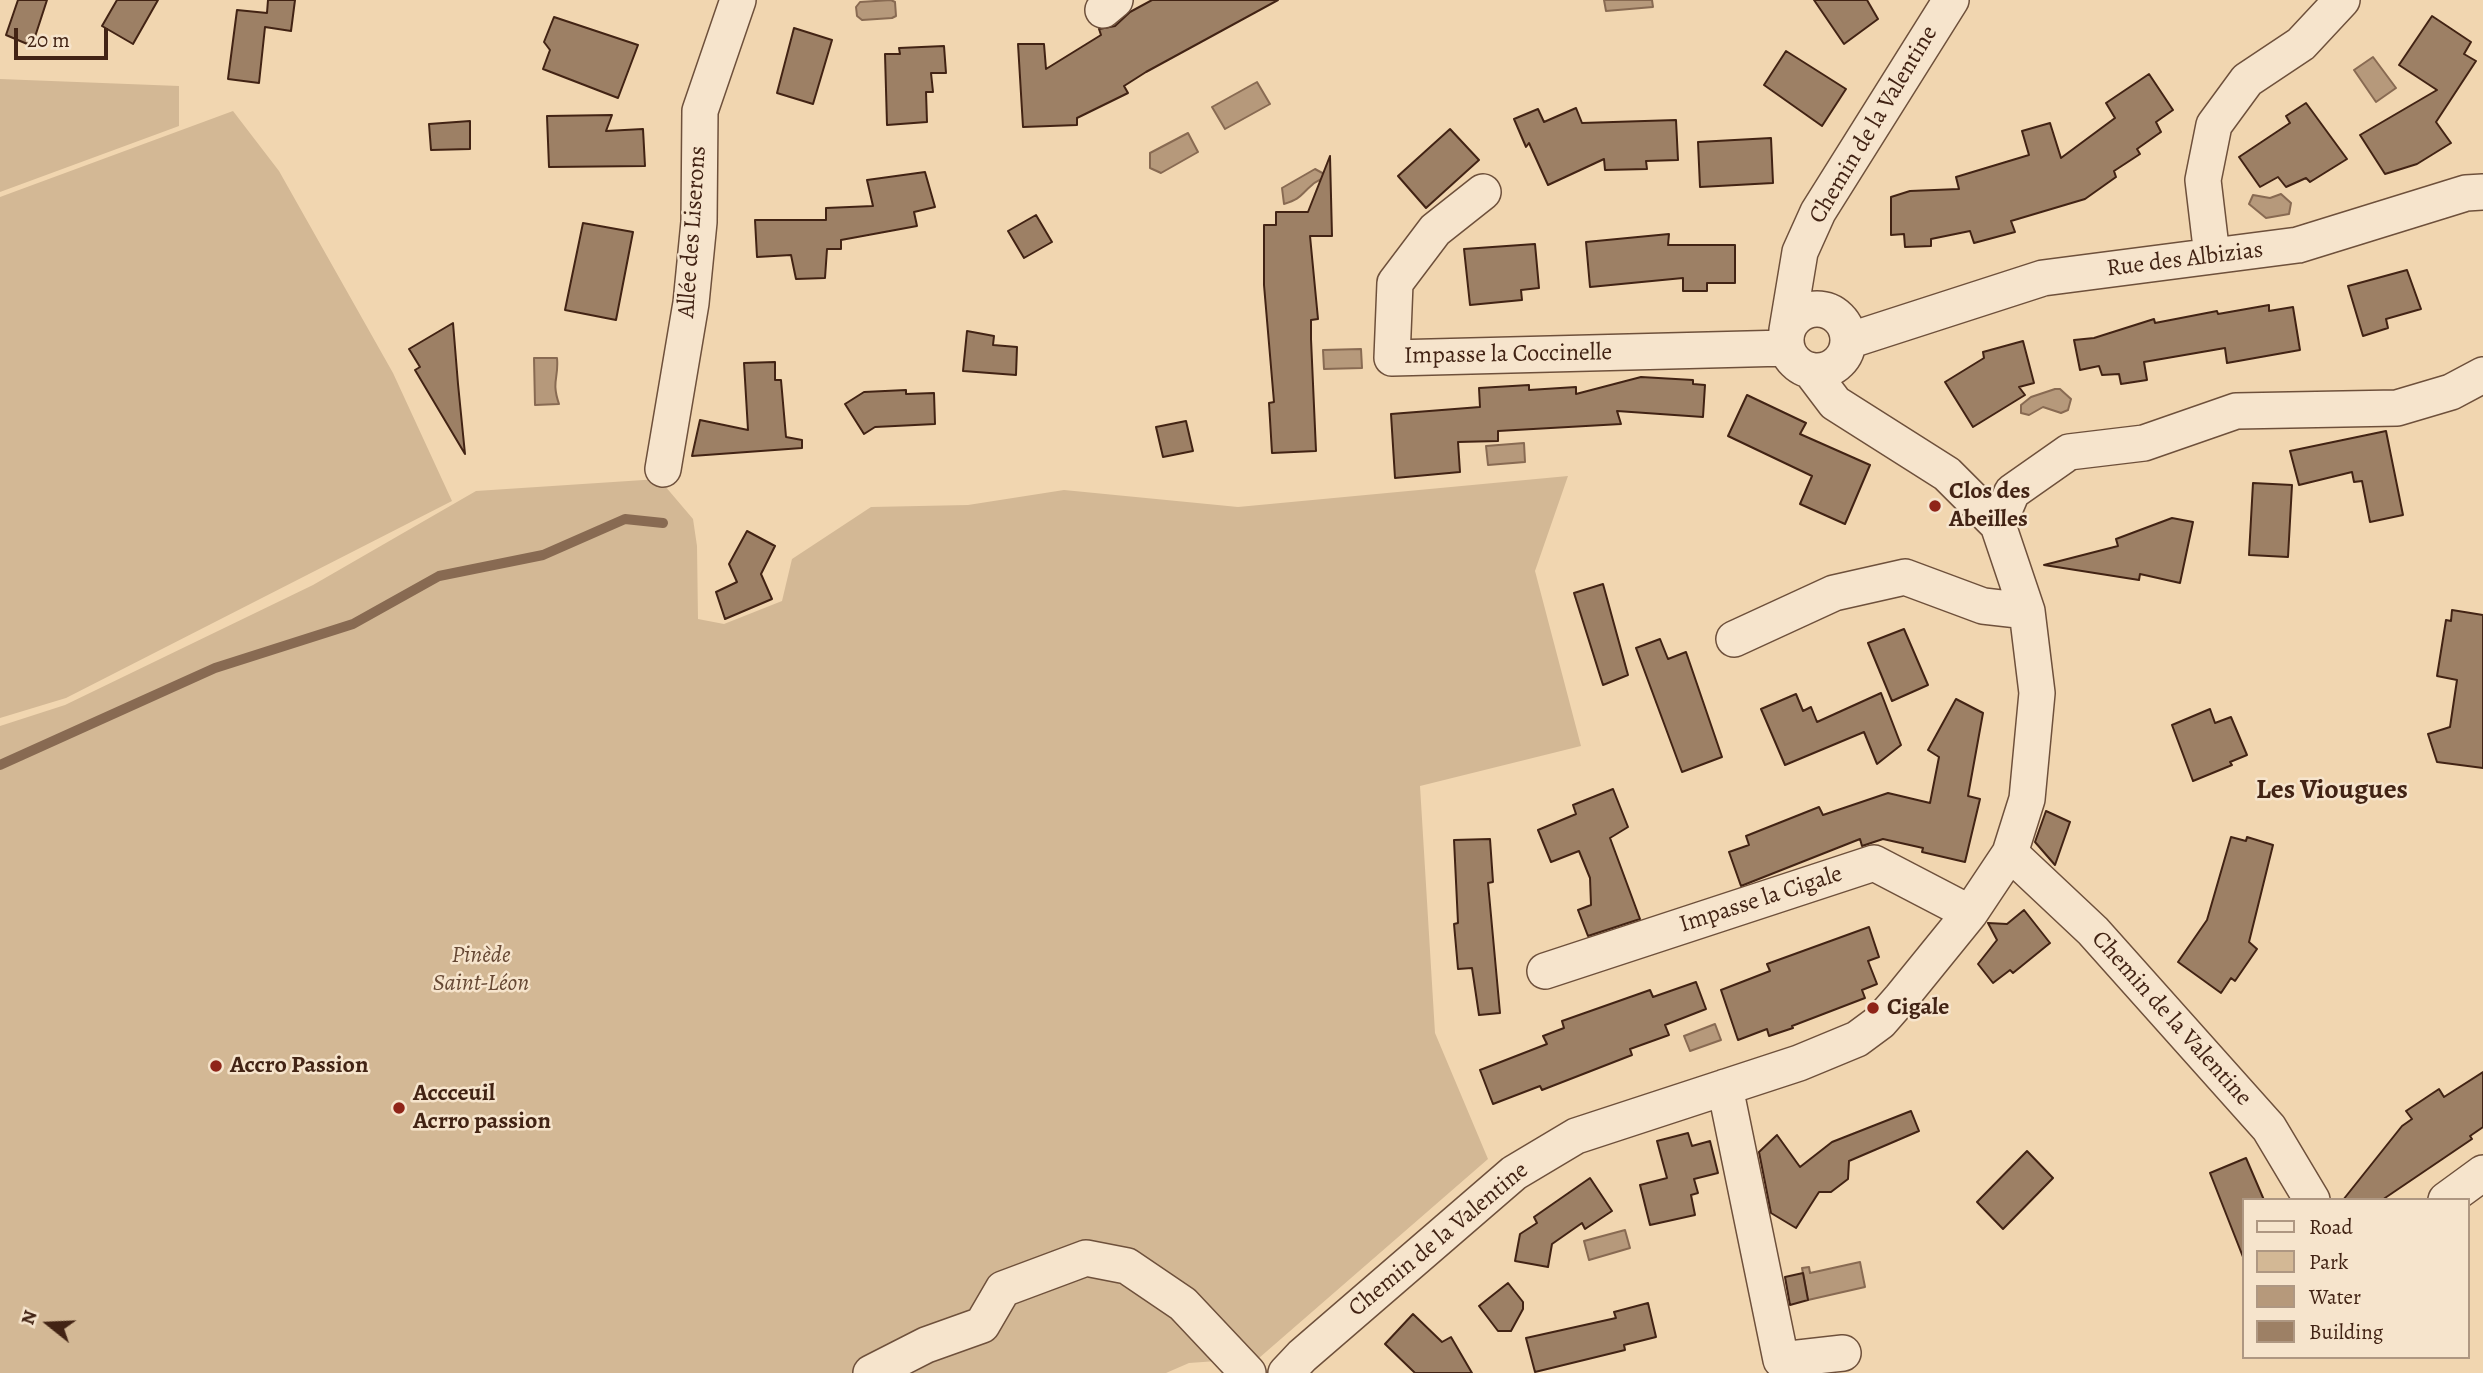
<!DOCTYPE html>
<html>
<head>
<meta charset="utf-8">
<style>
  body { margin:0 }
  #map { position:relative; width:2483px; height:1373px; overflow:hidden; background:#f1d6b0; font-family:Alegreya,serif }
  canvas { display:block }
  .legend { position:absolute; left:2242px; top:1198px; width:228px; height:161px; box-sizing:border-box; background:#f6e4cc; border:2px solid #ae9782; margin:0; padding:9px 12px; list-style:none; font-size:21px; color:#422314 }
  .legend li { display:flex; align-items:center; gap:14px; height:35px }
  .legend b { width:35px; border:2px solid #ae9782 }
  .north { position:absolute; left:14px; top:1289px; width:70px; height:70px; -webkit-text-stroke:5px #f6e4cc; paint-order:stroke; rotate:288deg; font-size:19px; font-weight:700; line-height:28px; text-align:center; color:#422314 }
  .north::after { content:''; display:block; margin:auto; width:24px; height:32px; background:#422314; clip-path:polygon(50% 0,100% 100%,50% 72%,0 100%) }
  .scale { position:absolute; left:14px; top:28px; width:94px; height:32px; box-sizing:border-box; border:4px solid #422314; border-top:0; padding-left:9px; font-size:21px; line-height:24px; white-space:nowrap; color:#422314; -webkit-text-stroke:5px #f6e4cc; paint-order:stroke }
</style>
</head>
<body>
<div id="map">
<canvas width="2483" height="1373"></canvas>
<ul class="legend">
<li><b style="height:9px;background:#f6e4cc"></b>Road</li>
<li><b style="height:19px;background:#d3b895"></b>Park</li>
<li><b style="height:19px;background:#b6997b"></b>Water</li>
<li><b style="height:19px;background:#9d8065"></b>Building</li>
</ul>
<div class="north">N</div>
<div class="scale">20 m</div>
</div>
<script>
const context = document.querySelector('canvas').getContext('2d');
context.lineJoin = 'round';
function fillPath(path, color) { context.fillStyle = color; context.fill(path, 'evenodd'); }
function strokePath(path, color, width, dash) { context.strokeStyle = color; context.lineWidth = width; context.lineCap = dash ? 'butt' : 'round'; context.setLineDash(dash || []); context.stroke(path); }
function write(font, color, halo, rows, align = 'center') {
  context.font = font + ' Alegreya,serif'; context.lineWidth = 5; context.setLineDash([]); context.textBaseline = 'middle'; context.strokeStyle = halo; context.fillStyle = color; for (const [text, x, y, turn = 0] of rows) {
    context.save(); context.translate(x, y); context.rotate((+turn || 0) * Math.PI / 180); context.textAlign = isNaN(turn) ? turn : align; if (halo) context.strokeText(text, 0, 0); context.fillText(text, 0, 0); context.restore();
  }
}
const green = new Path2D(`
  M0,79L179,86V126L0,192Z
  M233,111L279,171L393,373L452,501L66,698L0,718V197Z
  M1568,476L1535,571L1581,746L1420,786L1435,1033L1488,1159L1259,1358L1189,1363L1166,1373H0V726L65,705L313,585L476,491L659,479L693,519L697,546L698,619L724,624L782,601L792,559L871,507L968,505L1064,490L1238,507Z`);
const water = new Path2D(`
  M891,0L895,2L896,16L892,18L862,20L857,16L856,7L860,2Z
  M1604,0H1652L1653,7L1606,11Z
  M2373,57L2396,88L2376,102L2354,70Z
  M1257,82L1270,104L1225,129L1212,107Z
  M1188,133L1198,152L1161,173L1150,168V153Z
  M1315,169L1326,175C1321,181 1317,180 1312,185C1299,196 1302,198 1284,204L1282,188Z
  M2281,194L2291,203L2289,214L2266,218L2249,204L2253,195L2270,198Z
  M1361,349L1362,368L1324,369L1323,350Z
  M534,358H557C559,378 551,381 559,404L535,405Z
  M2055,389H2060L2071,399L2068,410L2061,413L2043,407L2029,415L2021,413V405L2031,397Z
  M1524,443L1525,462L1488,465L1486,446Z
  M1715,1024L1721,1040L1690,1051L1684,1036Z
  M1625,1230L1630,1248L1589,1260L1584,1241Z
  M1860,1262L1865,1287L1808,1300L1802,1268L1809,1267L1810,1273Z`);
const stream = new Path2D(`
  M0,765L215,668L353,624L439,576L543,555L625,519L663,523`);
const building = new Path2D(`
  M18,0H47L32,46L6,35Z
  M117,0H158L133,44L102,26Z
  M268,0H295L291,31L265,27L259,83L228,79L237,10L267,13Z
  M1152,0H1278L1146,72L1124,86L1128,93L1077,118V125L1023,127L1018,44H1044L1046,69L1101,35L1099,29L1115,26L1130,12Z
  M1814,0H1867L1878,19L1844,44Z
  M2432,16L2471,42L2464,54L2476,61L2436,122L2451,143L2417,164L2385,174L2360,135L2437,90L2399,65Z
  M554,17L638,45L618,98L543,69L550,50L544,42Z
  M794,28L832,40L813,104L777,93Z
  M944,46L946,73H931L933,92H926L927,122L887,125L885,54H900L899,48Z
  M1786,51L1846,89L1822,126L1764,85Z
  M2149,74L2173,110L2156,122L2161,132L2137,149L2140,154L2114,171L2116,177L2085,199L2011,221L2015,232L1974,243L1970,231L1931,239V246L1905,247L1904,234L1891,235V197L1910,191L1959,189L1956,177L2029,155L2022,131L2050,123L2061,158L2115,118L2106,103Z
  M2306,103L2347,159L2310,182L2306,178L2286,187L2278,177L2260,187L2239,157L2290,123L2286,116Z
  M1576,108L1582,123L1676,120L1678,160L1646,161L1647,169L1605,170L1604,159L1548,185L1529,143L1526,147L1514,119L1538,109L1544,122Z
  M612,115L606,131L643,129L645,166L549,167L547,116Z
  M470,121V149L431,150L429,124Z
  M1450,129L1479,160L1426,208L1398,176Z
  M1771,138L1773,183L1700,187L1698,142Z
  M1330,156L1332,236H1310L1318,319L1311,320V339L1316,451L1272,453L1269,403L1274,402L1264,285V225H1276V212H1308Z
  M925,172L935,207L914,212L917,226L841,240V249H827L825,278L796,279L791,255L757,257L755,220H826V208L873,206L867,180Z
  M1036,215L1052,242L1024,258L1008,231Z
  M583,223L633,232L616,320L565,310Z
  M1669,234L1668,245H1735V283H1707V291H1683V278L1590,287L1586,242Z
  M1535,244L1539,288L1521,290L1522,300L1470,305L1464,249Z
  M2407,270L2421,309L2386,319L2388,328L2363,336L2348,286Z
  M2269,305V311L2293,307L2300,350L2227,363L2225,348L2144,362L2147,380L2121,384L2119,374L2102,375L2099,366L2080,370L2074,340L2094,338L2154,319L2155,323L2217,311L2218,314Z
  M453,323L458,384L465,454L415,370L420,367L409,349Z
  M967,331L994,336L993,345L1017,347L1016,375L963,371Z
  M2023,341L2034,383L2019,387L2025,395L1973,427L1945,382L1984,358L1983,352Z
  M775,362V380H781L786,437L802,440V448L692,456L700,420L748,430L744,363Z
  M1641,377L1693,380V384L1705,385L1703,417L1617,411L1621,424L1498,431V441L1458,442L1460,472L1395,478L1391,414L1480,407L1479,388L1529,385V390L1576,387V394Z
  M906,390V394L934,393L935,424L875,427L864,434L845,404L864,392Z
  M1747,395L1806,423L1800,434L1870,465L1845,524L1800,504L1812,476L1728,436Z
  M1186,421L1193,451L1163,457L1156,427Z
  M2386,431L2403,515L2370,522L2362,481L2354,482L2352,472L2299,485L2290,451Z
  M2253,483L2292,485L2288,557L2249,555Z
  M2172,518L2193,522L2180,583L2140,574L2139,580L2044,565L2118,546L2116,539Z
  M747,531L775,546L761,574L772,599L725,619L716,592L737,582L729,564Z
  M1603,584L1628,675L1603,685L1574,593Z
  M2452,610L2483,615V768L2437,762L2428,734L2450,727L2457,680L2437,676L2446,620L2451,621Z
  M1904,629L1928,685L1892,701L1868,643Z
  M1660,639L1668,659L1686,652L1722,757L1682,772L1636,648Z
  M1881,693L1901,745L1877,764L1864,732L1785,765L1761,709L1796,694L1803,711L1811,707L1817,722Z
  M1956,699L1983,713L1968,796L1980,799L1965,862L1922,852L1923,848L1883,839L1862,846L1860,839L1741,886L1729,852L1749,845L1746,836L1819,807L1823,815L1888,793L1930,803L1939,757L1928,750Z
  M2210,709L2215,723L2231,717L2247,755L2230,762L2232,765L2193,781L2172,725Z
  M1613,789L1628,827L1610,838L1640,919L1588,936L1578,910L1591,905L1590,878L1579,851L1551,862L1538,830L1576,814L1573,805Z
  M2046,811L2070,822L2055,865L2035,842Z
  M2231,837L2246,841L2247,837L2273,845L2249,942L2257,949L2235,981L2231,978L2221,993L2178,962L2207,920Z
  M1490,839L1493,882L1488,883L1500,1013L1479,1015L1472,968L1458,969L1454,924L1458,923L1454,840Z
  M2024,910L2050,943L2013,973L2010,970L1993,983L1978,964L1997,940L1988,923L2007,924Z
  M1869,927L1879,957L1868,961L1877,984L1862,990L1865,998L1792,1026L1793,1028L1769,1036L1767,1029L1738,1040L1721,990L1770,971L1767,964Z
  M1696,982L1706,1009L1665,1025L1669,1035L1630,1049L1632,1055L1542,1090L1540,1086L1493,1104L1480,1070L1547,1044L1543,1036L1564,1028L1562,1021L1650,990L1653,997Z
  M2483,1072V1127L2470,1136L2472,1139L2382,1200H2343L2402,1126L2412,1119L2406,1111L2439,1089L2444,1097Z
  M1911,1111L1919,1131L1849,1161L1848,1179L1831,1192H1819L1796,1228L1771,1213L1759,1152L1777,1135L1800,1167L1832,1142Z
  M1688,1133L1692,1146L1710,1141L1718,1173L1694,1179L1698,1193L1691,1195L1695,1215L1650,1225L1640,1185L1667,1178L1657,1141Z
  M2027,1151L2053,1178L2003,1229L1977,1202Z
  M2246,1158L2264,1200H2243V1257L2210,1173Z
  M1590,1178L1612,1211L1585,1229L1582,1223L1552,1244L1548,1267L1515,1261L1520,1234L1537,1223L1534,1217Z
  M1803,1273L1808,1300L1790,1305L1785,1277Z
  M1508,1283L1523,1302V1309L1511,1331H1498L1479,1306Z
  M1648,1303L1656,1337L1624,1345L1625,1350L1535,1372L1526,1338L1616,1318L1614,1312Z
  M1413,1314L1442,1342L1451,1337L1472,1373H1415L1385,1344Z`);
const minor = new Path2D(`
  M1103,10L1115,0
  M1483,192L1435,230L1395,283L1392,358L1787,348
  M2212,256L2203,180L2214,125L2247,80L2301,44L2342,0
  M1786 340a31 31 0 1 1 62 0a31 31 0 1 1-62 0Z
  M1787,330L1800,252L1818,212L1951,0
  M1848,341L2043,278L2298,245L2466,193L2483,192
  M663,469L691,303L699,222L700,111L738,0
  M1998,525L2012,492L2069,452L2144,443L2236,411L2397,408L2451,392L2483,375
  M1734,639L1834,593L1905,577L1983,606L2027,611
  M2010,853L2093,931L2269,1128L2312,1200
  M1545,971L1874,863L1970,913
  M1725,1087L1781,1360L1843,1353
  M2446,1200L2483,1173
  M871,1373L926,1345L982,1325L1003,1289L1086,1258L1127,1266L1183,1304L1248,1373
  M1286,1373L1302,1356L1514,1173L1576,1136L1799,1063L1857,1039L1880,1022L1901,998L1970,913L2010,853L2027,799L2037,693L2027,611L1998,525L1947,474L1835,403L1810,370`);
const markers = [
  [1935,506,7,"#8f2418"],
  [1873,1008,7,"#8f2418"],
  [216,1066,7,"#8f2418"],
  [399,1108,7,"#8f2418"]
];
const streetNames = [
  ["Chemin de la Valentine",1874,125,-59],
  ["Allée des Liserons",693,232,-86],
  ["Rue des Albizias",2185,260,-7],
  ["Impasse la Coccinelle",1508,355,-1],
  ["Impasse la Cigale",1761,900,-18],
  ["Chemin de la Valentine",2171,1019,48],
  ["Chemin de la Valentine",1439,1240,-40]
];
const poiNames = [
  ["Clos des",1949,492],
  ["Abeilles",1949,520],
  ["Cigale",1887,1008],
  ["Accro Passion",230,1066],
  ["Accceuil",413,1094],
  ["Acrro passion",413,1122]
];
const parkNames = [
  ["Pinède",481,956],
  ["Saint-Léon",481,984]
];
const quarterNames = [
  ["Les Viougues",2332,791]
];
fillPath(green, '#d3b895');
fillPath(water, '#b6997b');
strokePath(water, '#886a52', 2);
strokePath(stream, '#886a52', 10);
fillPath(building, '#9d8065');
strokePath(building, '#422314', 2);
strokePath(minor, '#6e503b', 38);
strokePath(minor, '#f6e4cc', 35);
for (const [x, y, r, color] of markers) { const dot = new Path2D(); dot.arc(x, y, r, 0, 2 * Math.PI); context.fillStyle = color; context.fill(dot); strokePath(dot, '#f6e4cc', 2.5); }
write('24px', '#422314', '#f6e4cc', streetNames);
write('bold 24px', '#422314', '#f6e4cc', poiNames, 'left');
write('italic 24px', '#664834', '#f6e4cc', parkNames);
write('bold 28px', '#422314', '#f6e4cc', quarterNames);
</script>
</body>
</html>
